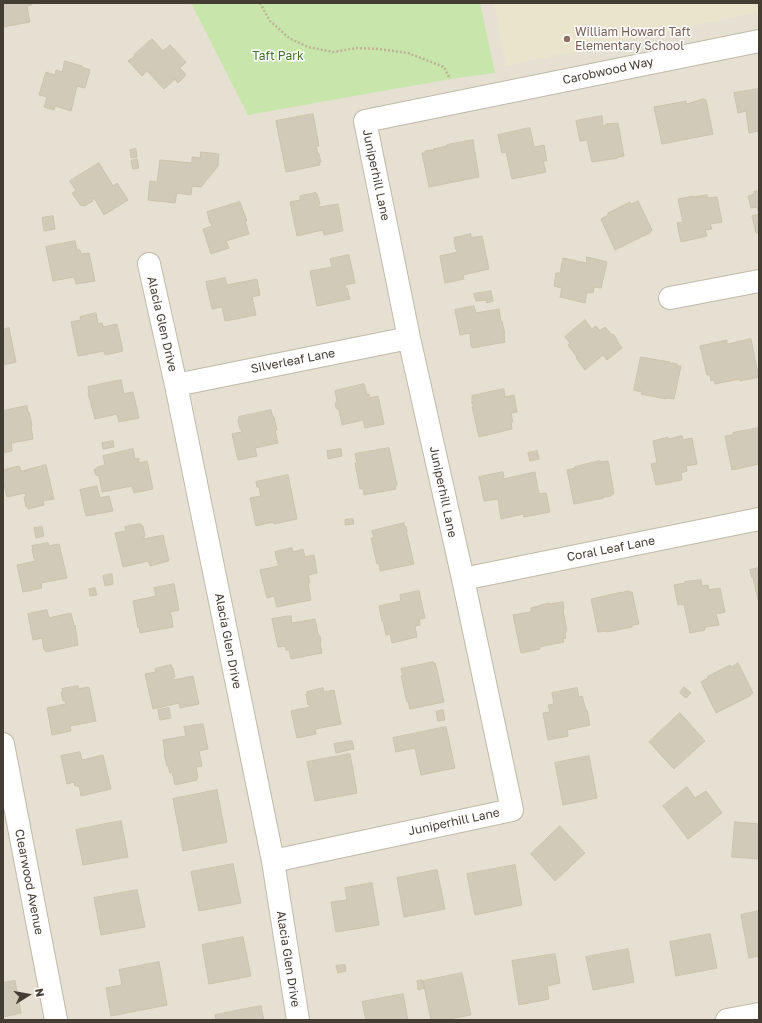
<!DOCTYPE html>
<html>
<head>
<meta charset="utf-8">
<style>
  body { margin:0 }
  #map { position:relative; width:762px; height:1023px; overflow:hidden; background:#f1ede3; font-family:"Golos Text",sans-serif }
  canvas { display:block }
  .frame { position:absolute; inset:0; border:4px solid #433d33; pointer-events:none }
  .north { position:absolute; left:8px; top:975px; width:40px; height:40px; -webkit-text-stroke:3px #fff; paint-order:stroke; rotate:79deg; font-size:11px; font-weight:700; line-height:16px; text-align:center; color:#433d33 }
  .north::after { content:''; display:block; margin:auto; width:14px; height:18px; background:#433d33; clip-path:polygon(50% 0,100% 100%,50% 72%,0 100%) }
</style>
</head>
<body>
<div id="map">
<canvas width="762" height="1023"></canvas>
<div class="frame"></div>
<div class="north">N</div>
</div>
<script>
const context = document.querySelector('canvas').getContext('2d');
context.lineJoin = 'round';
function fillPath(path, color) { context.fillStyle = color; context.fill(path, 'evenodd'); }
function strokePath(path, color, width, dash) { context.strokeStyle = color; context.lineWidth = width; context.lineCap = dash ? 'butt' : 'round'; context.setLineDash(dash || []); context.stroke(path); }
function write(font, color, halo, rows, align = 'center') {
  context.font = font + ' "Golos Text",sans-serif'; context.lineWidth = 3; context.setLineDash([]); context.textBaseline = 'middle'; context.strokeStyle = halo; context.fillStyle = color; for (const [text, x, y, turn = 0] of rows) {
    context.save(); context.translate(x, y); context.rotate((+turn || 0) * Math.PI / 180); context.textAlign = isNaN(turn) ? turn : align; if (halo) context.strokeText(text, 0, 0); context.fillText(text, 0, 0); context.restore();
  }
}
const residential = new Path2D(`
  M3,3H759V1020H3Z`);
const education = new Path2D(`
  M494,3H759V12L506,66Z`);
const green = new Path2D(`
  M191,3H480L495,73L450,79L248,115Z`);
const building = new Path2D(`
  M3,3H31L32,5L27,6L30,22L3,27Z
  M152,39L163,51L170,45L186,62L180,68L186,75L178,83L175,79L164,89L147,71L142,76L128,61L135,56L134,55Z
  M65,61L82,66V67L90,70L85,88L77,86L71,111L55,106L54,110L44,107L47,97L39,95L46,72L55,75L56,70L62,72Z
  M759,89V131L749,133L746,111L738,113L734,93Z
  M704,99L706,100L713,134L662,144L654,107L686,101V104Z
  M313,114L319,146H316L318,154H319L321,162H319L320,165L286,172L276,121Z
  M602,116L603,126H606V124L618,123L624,156L618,157V158L592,162L587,140L580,141L576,121Z
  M530,128L534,147L544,145L547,161H543L546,172L512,179L506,152L502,153L498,135Z
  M473,140L479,177L429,187L422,153H425V151L432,150V151H434L433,149L447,146V145Z
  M136,149L137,157L131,158L130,150Z
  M201,152L219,154L218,166L201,187L192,186L191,195L177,193L175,203L148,200L150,181L157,182L160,160L192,163V157L200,158Z
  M137,159L139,168L133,169L131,161Z
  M99,163L113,186L117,183L128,200L104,215L94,198L92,200L93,201L84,206L83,205L81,206L72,193L76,191L70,181Z
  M759,191V233H756L752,216L759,214L757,207L751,208L748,196L755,194L754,192Z
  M316,193V194H317L320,204L318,205L319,207L338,204L343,231L324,235L323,230L297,236L290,202L300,200V196Z
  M707,195L708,198L717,197L722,222L710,224L712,229L705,230L707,236L681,242L677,223L683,222L678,199L693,196V197Z
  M638,201L652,230L651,231L650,233L644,236L642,235L643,236L615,250L601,219L608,215V213L630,202L631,204Z
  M240,202L247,221H245L249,234L226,241L229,248L211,254L203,229L212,226L211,223H210L207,212Z
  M53,216L55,229L44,231L42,218Z
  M471,234V238L482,236L489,269L463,275L464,279L445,283L440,256L458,252L457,250H456L454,240H455L454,238Z
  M75,241L77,250H80L81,254L89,253L95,281L76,284L74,277L53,281L46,247Z
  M349,255L355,283L345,285L346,289L347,288L350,299L317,306L310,271L332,267L330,259Z
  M587,257L607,262L601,288L594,287L593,293L587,292L585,303L560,297L562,288L554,286L556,273H560L563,258L586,263Z
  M225,278L227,285L257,279L260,295L252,297L256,315L225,321L222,307L212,309L206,282Z
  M491,291L493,301L487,303L486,300L476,301L474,294Z
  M474,306L476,313L499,309L501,321H502L505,334H504L505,342L472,348V346H471L470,333L460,335L455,310Z
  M96,313L98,324L102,323L103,327L117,324L123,351L105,355L104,351L78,356L71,322L81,320L80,317Z
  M585,320L592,329L596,326L600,331L605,327L612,335L613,334L617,339H616L622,348L607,360L603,355L585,370L576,358L577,357L568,345L570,343L565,337Z
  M9,328L16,362L3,365V330Z
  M751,339L757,370H758L759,377L740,381V379L715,384L714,380L711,381L710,375H707L700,346L727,340V344Z
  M641,357L670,362V364L672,363L677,364L678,366H681L674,399L667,398L666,399L641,394L642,392L634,390Z
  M121,380L124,394L133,392L139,418L119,422L117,414L95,419L88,393H89L88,387Z
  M364,384L367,394H369L370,398L378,396L384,424L365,428L363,420L342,425L339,410L336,408L335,404L337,401L335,391Z
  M504,389L505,397L514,395L517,412L511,413L513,422H511L512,429L479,437L472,407L474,406L472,404V396Z
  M27,406L28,412H29L32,425L31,426L33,439L11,443L12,451L3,453V411Z
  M271,410L273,417H274L277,430L275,431L278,443L255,448L257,456L238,460L232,434L242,432L241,429H240L238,420H239V417Z
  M758,428L759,429V464L732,470L725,436L733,435V433Z
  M682,436L683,440L692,438L697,464L686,466L687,471L681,473L682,480L656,485L651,464L657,463L653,441L668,437V439Z
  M113,441L114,447L103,449L102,443Z
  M389,448L397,485L395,487L396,489L364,495L363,488L360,489L355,463H357L355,454Z
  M133,449L135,459L139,458V463L147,461L153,489L134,493L132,486L102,492L99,476L96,475L94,470L98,467L105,465L103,456Z
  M341,449L342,456L328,459L327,451Z
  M537,451L539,459L530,461L528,453Z
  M600,461V462L608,461L614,493L612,494L611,496L606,497L603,496L604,498L574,504L567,470L575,468V467Z
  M46,465L54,499L43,501L44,505L28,509V507H26L24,497H26L25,493L7,497L3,481V470L19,466L21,471Z
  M503,472L504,477H503V479L535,472L539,494L546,493L550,512L524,517L523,514L501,519L498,499L484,501L479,477Z
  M288,475L297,519L274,524L273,522L256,526L250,498L261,496L259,487H257L256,482Z
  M97,486L100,498L109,496L113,511L86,516L80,490Z
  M353,519L354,524L345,525V520Z
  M404,523V525L406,527L407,532L406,535L407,534L414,564L380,571L379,563L377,564L371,538H374L372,531Z
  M141,524V526H143L145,536H144V539L163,535L169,561L150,566L148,561L123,567L115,533L126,531L125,527Z
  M42,527L44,536L36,538L34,528Z
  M48,543L49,546L59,544L67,578L41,583L42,588L23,592L17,565L36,561L35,559H34L32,549H33L32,546Z
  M292,548L293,552L303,549L305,557L314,555L317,573L308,575L310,583H308L311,600L277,607L274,596L267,598L260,570L279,566L278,564L275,552Z
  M759,568V600H758L753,578H752L750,570Z
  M112,574L113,584L105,586L103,576Z
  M701,580L702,586L708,585L709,590L720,588L725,612L716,614L719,625L705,627V630L690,633L684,604L678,605L674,585L685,583V582Z
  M174,584L179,610L170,612V614H171L173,627L140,633L139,627L138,628L133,601L156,596L154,588Z
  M95,588L97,595L90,596L89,589Z
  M419,591L425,618L419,619L420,625L415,626L417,637L392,643L390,634L386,635L383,621H382L379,606L401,601L400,595Z
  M628,591L630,592H632L639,624L632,625V627L607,632L606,631L598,632L591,599L622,592V594L624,592Z
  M563,602L564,609L563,610L567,631L565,632L566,638L563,639L564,642L539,647L540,649L521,653L513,615L531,612V608L549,603V604Z
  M47,610L49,618L71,613L74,626L75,625L78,645L46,652L45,650H44L42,638L33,640L28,614Z
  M291,616L292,623L315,619L318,634L320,636L321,641L320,643L322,653L291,659L289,650H286L285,646L278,647L272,619Z
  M433,662V664L435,663L437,670L444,702L410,709L408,701L407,702L401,676H403L401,669Z
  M738,663L753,693L751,694L750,696L716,713L701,682L708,678L707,677L730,665L731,667Z
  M171,665L172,668H173L175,677L173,678L174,680L193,676L199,704L180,708L179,703L153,709L145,674L156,672L155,669Z
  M78,686V689L89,687L96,721L70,726L71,731L52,735L47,708L66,704L65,701H63L61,692H63L62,689Z
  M684,687L691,693L686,698L680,693Z
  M323,688L324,692L334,690L341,724L315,729L316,734L297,738L291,711L310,707V704L308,705L306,694H308L307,692Z
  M577,688L579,697L582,696L586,710H587L590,725L567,730L568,736L548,740L543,713L550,712L548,705L554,704L552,693Z
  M169,708L171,718L160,720L158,710Z
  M443,710L445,720L438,721L436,712Z
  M680,713L705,741L674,769L649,742Z
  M203,724L208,749L199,751L202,766L195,767V768H196L198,777H197V780L175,785L172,772L170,773L168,766H167L164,753H165L163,740L186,736L184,727Z
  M446,727L455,768L421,775L415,748L396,752L393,738Z
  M352,741L354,749L336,753L334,744Z
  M80,752L82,760L103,755L111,789L81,796L79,786H75L74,782L67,784L61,756Z
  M350,754L357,793L315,801L307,762Z
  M589,756L597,798L563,805L555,763Z
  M687,787L695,798L706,791L722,813L688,839L663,806Z
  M217,790L227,842L183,851L173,799Z
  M121,821L128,857L83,865L76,830Z
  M735,822L759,824V859L732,857Z
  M560,826L585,853L555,881L531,854Z
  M233,864L241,903L199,911L191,872Z
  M515,865L522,905L475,915L467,874Z
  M437,870L445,909L404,917L397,878Z
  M372,883L379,925L336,932L331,902L347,900L345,888Z
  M137,890L145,927L101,935L94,898Z
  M759,911V956L749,958L741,915Z
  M710,934L717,968L676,976L670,942Z
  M243,937L251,976L209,984L202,945Z
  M628,949L634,982L593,990L586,957Z
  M555,954L560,983L547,986L549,999L519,1005L512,961Z
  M159,962L167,1005L111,1016L106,988L122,985L119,970Z
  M345,965L346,971L338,973L336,966Z
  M462,973L471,1015L444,1020H431L423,981Z
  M422,980L425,988L418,990L417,981Z
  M15,981L21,1013L3,1017V983Z
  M403,994L408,1020H366L362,1002Z
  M261,1006L264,1020H216L215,1015Z`);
const path = new Path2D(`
  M260,3L270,21L289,38L308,47L333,52L357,48L379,49L408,53L444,67L450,79`);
const minor = new Path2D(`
  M149,264L176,385L273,861L298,1020
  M670,298L759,281
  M176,385L409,338
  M463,579L759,519
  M3,744L56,1020
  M273,861L512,810L463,579L409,338L365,121L759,41
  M727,1020L759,1014`);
const markers = [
  [567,39,4,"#8d6e63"]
];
const educationNames = [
  ["William Howard Taft",575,32],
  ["Elementary School",575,46]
];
const parkNames = [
  ["Taft Park",278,56]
];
const streetNames = [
  ["Carobwood Way",608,71,-12],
  ["Juniperhill Lane",376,175,78],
  ["Alacia Glen Drive",162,324,77],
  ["Silverleaf Lane",293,361,-11],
  ["Juniperhill Lane",443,492,78],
  ["Coral Leaf Lane",611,549,-11],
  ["Alacia Glen Drive",228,641,79],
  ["Juniperhill Lane",454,822,-12],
  ["Clearwood Avenue",29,882,79],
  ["Alacia Glen Drive",288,959,81]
];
fillPath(residential, '#e5e0d1');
fillPath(education, '#eae4cc');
fillPath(green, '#c8e6ab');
fillPath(building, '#d2cab8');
strokePath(building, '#cdc2ac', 1);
strokePath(minor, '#bfb9a8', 24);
strokePath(path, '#beb297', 2.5, [2, 2]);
strokePath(minor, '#fff', 22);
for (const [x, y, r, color] of markers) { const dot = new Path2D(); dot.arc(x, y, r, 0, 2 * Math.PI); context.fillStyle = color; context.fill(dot); strokePath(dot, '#fff', 1.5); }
write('12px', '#785e54', '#fff', educationNames, 'left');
write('12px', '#407328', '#fff', parkNames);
write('12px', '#433d33', '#fff', streetNames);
</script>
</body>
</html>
